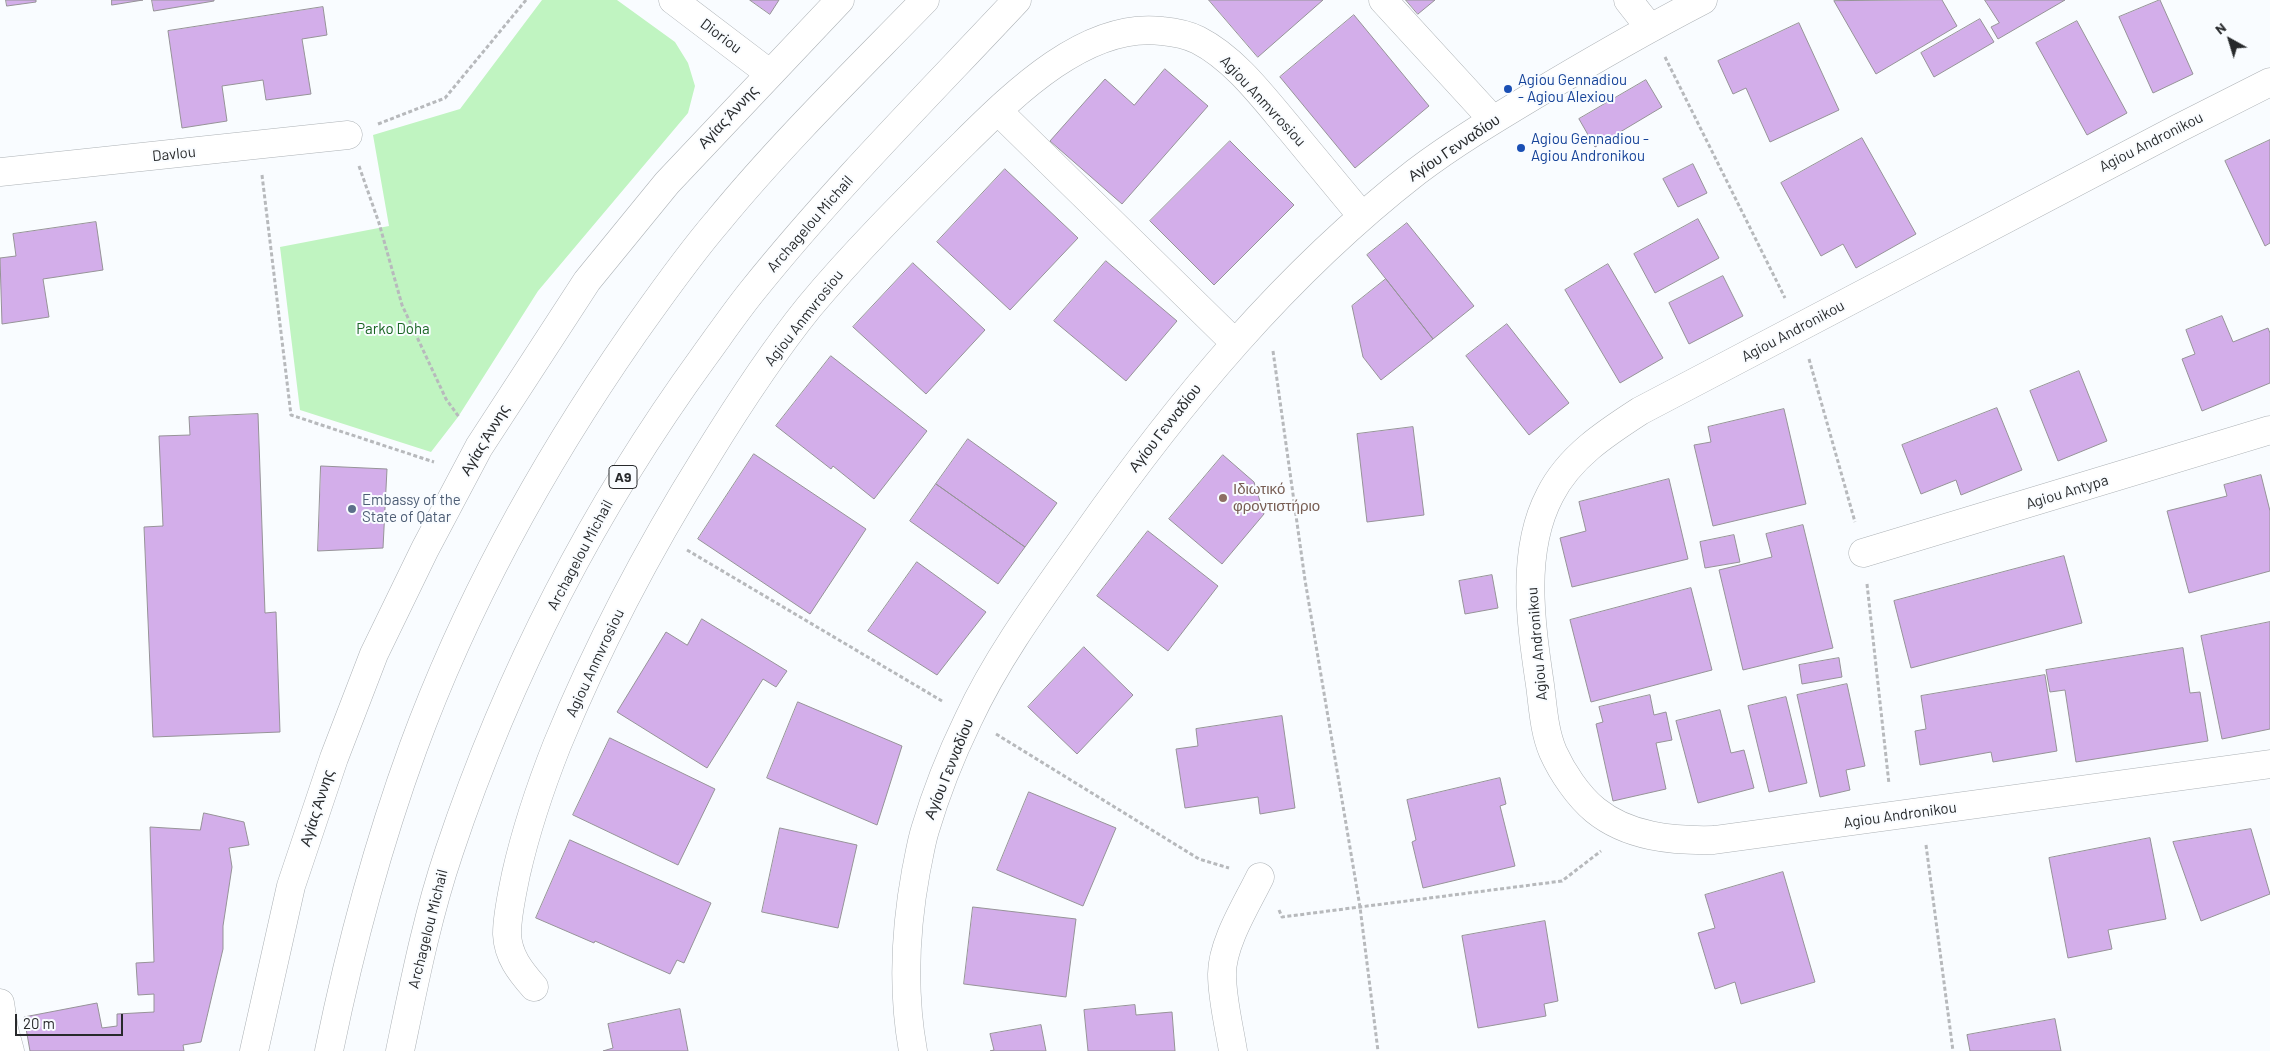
<!DOCTYPE html>
<html>
<head>
<meta charset="utf-8">
<style>
  body { margin:0 }
  #map { position:relative; width:2270px; height:1051px; overflow:hidden; background:#f9fcff; font-family:Barlow,sans-serif }
  canvas { display:block }
  .north { position:absolute; left:2205px; top:15px; width:50px; height:50px; -webkit-text-stroke:4px #f9fcff; paint-order:stroke; rotate:321deg; font-size:14px; font-weight:700; line-height:20px; text-align:center; color:#282a2c }
  .north::after { content:''; display:block; margin:auto; width:18px; height:22px; background:#282a2c; clip-path:polygon(50% 0,100% 100%,50% 72%,0 100%) }
  .scale { position:absolute; left:15px; top:1014px; width:108px; height:22px; box-sizing:border-box; border:2px solid #282a2c; border-top:0; padding-left:6px; font-size:15px; line-height:18px; white-space:nowrap; color:#282a2c; -webkit-text-stroke:4px #f9fcff; paint-order:stroke }
</style>
</head>
<body>
<div id="map">
<canvas width="2270" height="1051"></canvas>
<div class="north">N</div>
<div class="scale">20 m</div>
</div>
<script>
const context = document.querySelector('canvas').getContext('2d');
context.lineJoin = 'round';
function fillPath(path, color) { context.fillStyle = color; context.fill(path, 'evenodd'); }
function strokePath(path, color, width, dash) { context.strokeStyle = color; context.lineWidth = width; context.lineCap = dash ? 'butt' : 'round'; context.setLineDash(dash || []); context.stroke(path); }
function write(font, color, halo, rows, align = 'center') {
  context.font = font + ' Barlow,sans-serif'; context.lineWidth = 4; context.setLineDash([]); context.textBaseline = 'middle'; context.strokeStyle = halo; context.fillStyle = color; for (const [text, x, y, turn = 0] of rows) {
    context.save(); context.translate(x, y); context.rotate((+turn || 0) * Math.PI / 180); context.textAlign = isNaN(turn) ? turn : align; if (halo) context.strokeText(text, 0, 0); context.fillText(text, 0, 0); context.restore();
  }
}
const green = new Path2D(`
  M542,0H617L675,42L688,63L695,86L688,113L538,291L458,417L431,452L300,410L280,247L389,226L373,135L460,109Z`);
const building = new Path2D(`
  M6,0H36V2L7,6Z
  M112,0H143L112,5Z
  M152,0H214V1L154,11Z
  M750,0H779L770,14Z
  M1209,0H1323L1258,57Z
  M1406,0H1435L1418,14Z
  M1942,0L1957,26L1876,74L1834,1Z
  M1985,0H2065L1998,39L1991,27L1999,23Z
  M2160,0L2193,74L2153,93L2119,17Z
  M323,7L327,35L302,39L311,94L266,100L263,80L222,86L227,121L182,128L168,31Z
  M1354,15L1429,106L1355,168L1280,77Z
  M1980,19L1994,42L1934,77L1921,53Z
  M2077,21L2127,113L2087,135L2036,43Z
  M1799,23L1839,110L1770,142L1746,88L1733,94L1718,61Z
  M1165,69L1208,106L1122,204L1050,141L1105,79L1134,105Z
  M1646,80L1662,107L1595,147L1579,119Z
  M1862,138L1916,234L1856,268L1843,244L1821,256L1781,183Z
  M2270,140V243L2265,246L2225,161Z
  M1230,141L1294,205L1214,285L1150,221Z
  M1693,164L1707,193L1678,207L1663,179Z
  M1005,169L1078,238L1010,310L937,242Z
  M1698,219L1719,258L1655,293L1634,254Z
  M96,222L103,270L43,279L49,317L2,324L0,258L16,256L13,234Z
  M1407,223L1474,306L1433,339L1367,255Z
  M1106,261L1177,321L1126,381L1054,321Z
  M913,263L985,330L926,394L853,327Z
  M1608,264L1663,358L1620,383L1565,290Z
  M1723,276L1743,316L1689,344L1669,303Z
  M1386,279L1433,339L1381,380L1363,357L1352,306Z
  M2222,316L2233,342L2268,328L2270,333V383L2202,411L2182,359L2195,354L2186,330Z
  M1507,324L1569,403L1529,435L1466,356Z
  M831,356L927,431L874,499L833,466L831,469L776,426Z
  M2079,371L2107,441L2058,461L2030,391Z
  M1997,408L2022,470L1961,495L1956,480L1921,494L1902,445Z
  M1784,409L1806,504L1713,526L1694,445L1711,442L1708,427Z
  M258,414L265,613L276,612L280,732L153,737L144,527L163,526L159,436L190,435L189,417Z
  M1413,427L1424,515L1367,522L1357,434Z
  M968,439L1057,503L1025,547L936,484Z
  M754,454L866,529L810,614L698,539Z
  M1223,455L1254,482L1264,514L1222,564L1169,519Z
  M321,466L387,469L383,548L318,551Z
  M2261,475L2270,511V571L2189,593L2167,511L2227,496L2224,485Z
  M1669,479L1688,559L1572,587L1560,538L1586,531L1579,502Z
  M936,484L1025,547L998,584L910,521Z
  M1803,525L1833,648L1743,670L1719,570L1772,557L1766,534Z
  M1148,531L1218,586L1168,651L1097,596Z
  M1734,535L1740,562L1705,568L1700,542Z
  M2064,556L2082,623L1911,668L1894,601Z
  M917,562L986,612L937,675L868,631Z
  M1492,575L1498,608L1465,614L1459,581Z
  M1691,588L1712,670L1591,702L1570,620Z
  M702,619L787,671L776,687L763,679L707,768L617,712L666,632L687,645Z
  M2270,622V729L2222,739L2201,636Z
  M1084,647L1133,695L1077,754L1028,707Z
  M2183,648L2190,693L2200,692L2208,741L2076,762L2065,690L2050,692L2046,670Z
  M1839,658L1842,677L1802,684L1799,665Z
  M2045,675L2057,751L1993,762L1991,752L1920,765L1915,731L1926,729L1921,696Z
  M1847,684L1865,766L1846,770L1850,790L1820,797L1797,695Z
  M1650,695L1654,715L1666,712L1672,740L1656,743L1666,789L1613,801L1596,724L1603,722L1599,707Z
  M1786,697L1807,783L1769,792L1748,706Z
  M798,702L902,746L877,825L767,778Z
  M1720,710L1731,753L1744,750L1754,788L1698,803L1676,721Z
  M1282,716L1295,808L1260,814L1258,797L1185,808L1176,749L1198,746L1196,729Z
  M610,738L715,789L678,865L573,815Z
  M1500,778L1506,804L1500,806L1515,866L1423,888L1412,842L1416,840L1407,800Z
  M1029,792L1116,828L1083,906L997,870Z
  M204,813L244,822L249,845L229,848L232,867L223,926V949L201,1042L183,1045L184,1051H30L24,1017L97,1003L102,1028L117,1026V1014L154,1012V994L138,995L136,963L154,962L150,827L200,830Z
  M780,828L857,845L838,928L762,912Z
  M2251,829L2270,894L2201,921L2173,842Z
  M2150,838L2166,919L2108,930L2112,949L2068,958L2049,858Z
  M570,840L711,903L684,963L677,960L670,974L595,941L594,943L536,918Z
  M1783,872L1815,982L1741,1004L1735,982L1715,989L1698,933L1715,928L1705,895Z
  M973,907L1076,919L1066,997L964,984Z
  M1545,921L1558,1001L1544,1004L1546,1016L1478,1028L1462,936Z
  M1135,1005L1136,1015L1172,1012L1175,1051H1088L1084,1010Z
  M680,1009L688,1051H603L613,1048L608,1024Z
  M2055,1019L2061,1051H1970L1967,1035Z
  M1041,1025L1046,1051H990L994,1050L990,1034Z`);
const path = new Path2D(`
  M1665,57L1785,298
  M378,124L445,98L526,0
  M359,166L379,223L402,305L446,399L459,417
  M262,175L291,415L434,462
  M1273,351L1305,580L1360,907L1378,1051
  M1809,359L1855,522
  M687,550L942,701
  M1867,584L1889,784
  M996,734L1199,859L1229,868
  M1926,845L1953,1051
  M1279,910L1282,917L1562,881L1601,851`);
const minor = new Path2D(`
  M673,0L769,73
  M1383,0L1493,120
  M1628,0L1650,28
  M2270,82L2179,128L1640,411C1606,433 1569,457 1550,495C1520,552 1531,624 1540,685C1543,707 1544,731 1553,752C1562,772 1578,796 1595,810C1628,837 1673,841 1714,840L2270,764
  M998,111L1235,343
  M0,172L348,135
  M1863,553L2270,430
  M534,987C520,971 508,956 507,934C507,915 512,894 516,874C526,830 540,788 557,745C598,645 649,548 706,457C738,405 771,354 809,307C854,253 904,203 954,153C1006,102 1082,21 1162,31C1173,32 1188,35 1198,40C1235,59 1263,97 1290,129C1314,158 1338,187 1362,216
  M0,1003L4,1029L10,1051
  M254,1051L291,886L334,758L374,654L425,549L479,447L587,281L667,183L840,0
  M913,1051C902,990 905,931 916,871C919,857 921,843 925,830C936,793 951,755 968,720C998,655 1043,595 1084,537C1179,402 1285,274 1416,172C1453,144 1493,120 1533,96C1588,63 1645,30 1703,0
  M1233,1051C1229,1026 1222,999 1222,974C1222,943 1247,904 1260,877`);
const highway = new Path2D(`
  M329,1051C350,948 377,847 413,748C467,601 544,462 633,334C660,296 687,257 718,221C782,143 855,72 925,0
  M400,1051C414,984 427,917 449,852C508,675 595,506 705,355C721,333 736,311 753,290C835,188 928,95 1017,0`);
const markers = [
  [1508,89,5,"#1a4fb4"],
  [1521,148,5,"#1a4fb4"],
  [1223,498,5,"#8d6e63"],
  [352,509,5,"#5c6f8a"]
];
const shields = [
  [623,477,28]
];
const shieldNames = [
  ["A9",623,477]
];
const streetNames = [
  ["Dioriou",721,36,37],
  ["Agiou Anmvrosiou",1263,101,47],
  ["Αγίας Άννης",728,117,-47],
  ["Agiou Andronikou",2151,142,-27],
  ["Αγίου Γενναδίου",1454,148,-34],
  ["Davlou",174,154,-6],
  ["Archagelou Michail",810,224,-49],
  ["Agiou Anmvrosiou",804,318,-52],
  ["Agiou Andronikou",1793,331,-28],
  ["Αγίου Γενναδίου",1165,428,-52],
  ["Αγίας Άννης",485,440,-59],
  ["Agiou Antypa",2067,492,-17],
  ["Archagelou Michail",580,555,-62],
  ["Agiou Andronikou",1537,644,-95],
  ["Agiou Anmvrosiou",595,663,-65],
  ["Αγίου Γενναδίου",949,769,-68],
  ["Αγίας Άννης",317,808,-72],
  ["Agiou Andronikou",1900,815,-8],
  ["Archagelou Michail",428,929,-76]
];
const transitNames = [
  ["Agiou Gennadiou",1518,80],
  ["- Agiou Alexiou",1518,97],
  ["Agiou Gennadiou -",1531,139],
  ["Agiou Andronikou",1531,156]
];
const parkNames = [
  ["Parko Doha",393,329]
];
const educationNames = [
  ["Ιδιωτικό",1233,489],
  ["φροντιστήριο",1233,506]
];
const serviceNames = [
  ["Embassy of the",362,500],
  ["State of Qatar",362,517]
];
fillPath(green, '#c0f4c1');
fillPath(building, '#d3aeea');
strokePath(building, '#969398', 1);
strokePath(minor, '#adb2b6', 29);
strokePath(highway, '#adb2b6', 29);
strokePath(path, '#b7b9bc', 3, [4, 2.5]);
strokePath(minor, '#fff', 28);
strokePath(highway, '#fff', 28);
for (const [x, y, r, color] of markers) { const dot = new Path2D(); dot.arc(x, y, r, 0, 2 * Math.PI); context.fillStyle = color; context.fill(dot); strokePath(dot, '#f9fcff', 2); }
for (const [x, y, w] of shields) { const box = new Path2D(); box.roundRect(x - w / 2, y - 11.5, w, 23, 4); context.fillStyle = '#f9fcff'; context.fill(box); strokePath(box, '#282a2c', 1); }
write('bold 14px', '#282a2c', null, shieldNames);
write('15px', '#282a2c', '#f9fcff', streetNames);
write('15px', '#164399', '#f9fcff', transitNames, 'left');
write('15px', '#1a6524', '#f9fcff', parkNames);
write('15px', '#785e54', '#f9fcff', educationNames, 'left');
write('15px', '#4e5e75', '#f9fcff', serviceNames, 'left');
</script>
</body>
</html>
